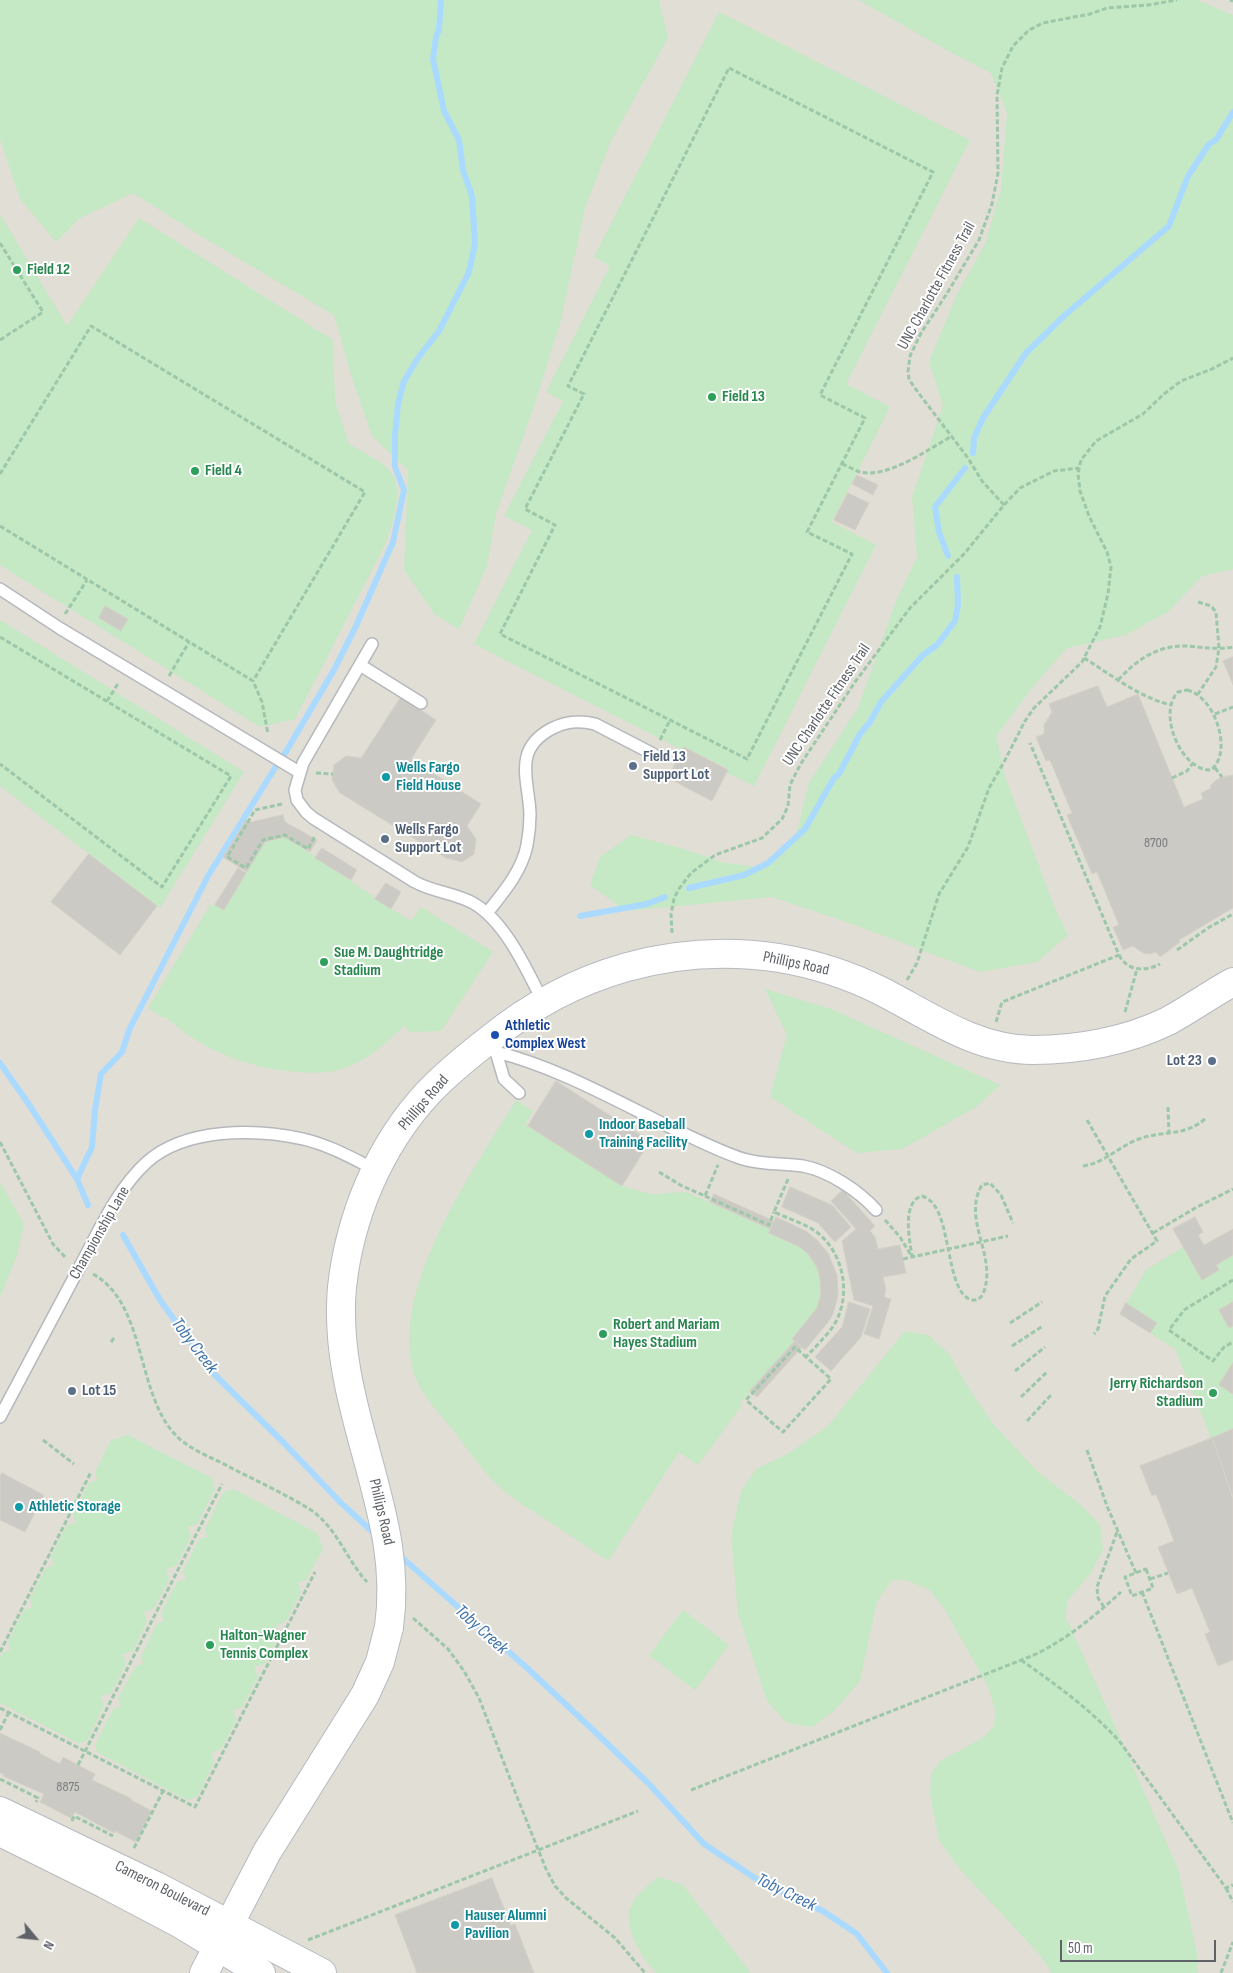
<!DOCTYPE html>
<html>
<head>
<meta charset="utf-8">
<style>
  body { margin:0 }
  #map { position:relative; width:1233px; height:1973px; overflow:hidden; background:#f1efe8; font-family:"Sofia Sans Condensed",sans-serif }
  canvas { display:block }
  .north { position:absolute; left:10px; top:1913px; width:50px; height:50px; -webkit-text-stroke:4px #fff; paint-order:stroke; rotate:118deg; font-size:14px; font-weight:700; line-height:20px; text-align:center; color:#5f6368 }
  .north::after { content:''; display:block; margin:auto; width:18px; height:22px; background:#5f6368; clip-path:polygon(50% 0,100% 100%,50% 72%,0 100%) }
  .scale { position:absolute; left:1060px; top:1940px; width:156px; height:22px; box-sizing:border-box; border:2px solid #5f6368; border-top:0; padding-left:6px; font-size:15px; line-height:18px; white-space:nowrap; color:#5f6368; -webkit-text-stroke:4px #fff; paint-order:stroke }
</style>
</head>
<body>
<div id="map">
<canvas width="1233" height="1973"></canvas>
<div class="north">N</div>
<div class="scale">50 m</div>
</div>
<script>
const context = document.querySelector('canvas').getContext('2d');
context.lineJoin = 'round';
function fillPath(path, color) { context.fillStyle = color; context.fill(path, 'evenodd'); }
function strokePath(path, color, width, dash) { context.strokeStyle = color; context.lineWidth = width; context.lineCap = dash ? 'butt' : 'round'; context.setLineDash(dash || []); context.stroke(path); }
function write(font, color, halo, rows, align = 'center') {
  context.font = font + ' "Sofia Sans Condensed",sans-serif'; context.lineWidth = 4; context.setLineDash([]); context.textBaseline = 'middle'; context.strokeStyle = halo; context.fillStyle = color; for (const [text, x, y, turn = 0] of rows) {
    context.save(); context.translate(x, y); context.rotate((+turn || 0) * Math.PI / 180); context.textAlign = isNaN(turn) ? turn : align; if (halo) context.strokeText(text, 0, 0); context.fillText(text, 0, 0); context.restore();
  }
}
const education = new Path2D(`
  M0,0H1233V1973H0Z`);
const green = new Path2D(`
  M0,0H659L668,38L611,141L585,208L561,320L534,406L496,514L487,566L459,629L435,615L404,570L408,470L372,436L352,378L334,315L209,241L133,193L80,218L56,242L20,199L0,139Z
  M859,0H1197L1233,15V569L1202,576L1169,611L1126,635L1067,648L1035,684L996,736L1006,779L1054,906L1068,935L1037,962L980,972L855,925L772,897L626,911L590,885L600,857L631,835L684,849L721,862L762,868L794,843L809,783L858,708L896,601L917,557L912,497L943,406L929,362L957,294L985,244L1001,189L1007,113L991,73L952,53Z
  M719,12L970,140L846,384L890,407L832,522L876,545L754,786L727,773L728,769L684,747L682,750L474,644L532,530L504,516L563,401L546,392L610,266L594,257Z
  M0,214L67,326L139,218L333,340L335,401L349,444C361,451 378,459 388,469C407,489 392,523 385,545L295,719L260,727L0,565Z
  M0,620L244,772L160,908L0,786Z
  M284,837C328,863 368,895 411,921L421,907L493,952L441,1031L410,1032L404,1026C386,1043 369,1059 345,1068C329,1074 313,1073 296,1072C246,1068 203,1050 165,1017H161L148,1008L210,905H215L224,910L265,842Z
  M765,989L831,1009L1000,1085L976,1107L902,1149L857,1153L770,1097L787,1035Z
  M516,1100L533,1111L525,1124L622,1186L650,1194L686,1192L770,1229L769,1233C779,1237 792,1241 801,1248C819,1261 827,1287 817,1308C811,1319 801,1329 792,1338L795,1341L740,1403L742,1405L698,1465L679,1452L608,1561C585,1545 562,1530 539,1515C527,1507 515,1500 504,1491C484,1474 469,1451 453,1430C441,1415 425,1399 417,1381C382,1297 474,1170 516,1100Z
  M0,1182L24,1224L17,1255L0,1298Z
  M1183,1247L1202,1280L1218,1270L1216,1265L1233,1255V1498L1224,1470L1175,1349L1120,1314L1146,1270Z
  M905,1331L928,1335L950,1355L966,1384L994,1425L1038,1472L1077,1502L1100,1524L1103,1549L1090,1574L1068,1600L1065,1616L1099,1690L1178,1869L1197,1952L1198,1973H1052L1039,1954L959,1868L939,1840L930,1795L931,1774L940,1761L981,1739L993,1728L996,1715L989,1688L945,1610L930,1590L906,1580H892L877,1601L860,1681L835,1710L812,1727L787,1723L767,1701L738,1614L731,1535L741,1491L756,1469L789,1453L827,1427Z
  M128,1435L212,1478L215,1489L197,1524L188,1527L191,1536L176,1566L166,1569L169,1579L154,1608L144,1612L147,1621L133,1651L123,1654L126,1664L111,1693L101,1696L104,1705L87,1741L78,1743L0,1703V1658L3,1652L11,1650L8,1642L24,1610L32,1607L30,1599L46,1568L54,1565L51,1557L67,1525L76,1523L73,1514L89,1483L97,1480L95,1472L111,1440Z
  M233,1489L317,1533L323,1549L306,1580L298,1583L301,1592L285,1622L276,1625L279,1634L264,1664L254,1667L258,1677L242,1707L233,1710L236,1720L221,1749L211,1753L214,1762L197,1797L187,1800L97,1752L95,1745L113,1709L121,1706L118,1698L135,1667L143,1664L141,1657L156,1625L164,1621L161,1613L177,1582L186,1579L183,1571L199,1539L207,1537L205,1529L223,1493Z
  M683,1610L729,1645L695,1690L649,1655Z
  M659,1877L683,1885L751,1973H657C643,1961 623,1927 630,1908C634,1896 649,1884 659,1877Z`);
const stream = new Path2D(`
  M973,453L974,438L983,418L1026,353L1065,315L1169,226L1188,176L1209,144L1216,140L1233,112
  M948,556L939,532L935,507L965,468
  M284,755L334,670L356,626L393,542L404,490L395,467V435L398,404L404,381L418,358L439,331L469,272L475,243L472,196L463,170L459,140L444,111L433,59L436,37L439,30L441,0
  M689,888L744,875L768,863L805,829L834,778L839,774L860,734L870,722L881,702L923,655L937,645L955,621L958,605L957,577
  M580,916L647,904L665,897
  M0,1063L28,1103L77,1179L88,1205
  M77,1179L92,1147L95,1110L101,1074L122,1052L130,1028L208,876L275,768
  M123,1235L160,1300L213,1373L284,1443L341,1503L377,1536
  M398,1554L526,1667L591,1728L648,1783L704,1844L758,1880L823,1911L857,1934L887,1973`);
const building = new Path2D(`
  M857,475L878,485L873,495L852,484Z
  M848,493L869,503L855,530L834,520Z
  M105,606L128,619L121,631L99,618Z
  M1233,657V685L1223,661Z
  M1098,686L1107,707L1138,694L1184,807L1203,799L1201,793L1211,788L1210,786L1216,780L1222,777L1233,775V908L1179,940L1180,942L1160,957L1156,952L1150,954L1143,953L1133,946L1123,950L1113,927L1119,925L1097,872L1092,874L1067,815L1072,813L1050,760L1046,761L1036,737L1044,734V725L1052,712L1049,704Z
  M401,697L436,720L411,759L481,804L467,826L476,839L474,854L462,862L446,858L340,793L332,780L334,765L346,756L361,758Z
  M684,747L728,770L712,801L668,778Z
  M283,815L285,822L317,840L310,852L284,837L265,842L247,872L223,857L246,820L250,822Z
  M322,848L357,870L351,880L315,858Z
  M89,854L157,906L120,955L51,902Z
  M238,868L246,873L224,910L215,905Z
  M386,883L401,892L391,909L375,899Z
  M556,1081L650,1141L622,1186L528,1126Z
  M790,1187L832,1205L851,1227L835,1242L818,1223L782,1207Z
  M843,1190L875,1226L870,1231L875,1237L878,1249L900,1245L906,1273L883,1277L886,1290L884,1297L891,1299L879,1339L864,1334L873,1306L854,1300L842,1241L856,1229L831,1201Z
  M714,1194L774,1221L770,1229L710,1202Z
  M776,1217L806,1231L817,1240L828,1253L837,1275L838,1296L833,1314L828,1322L805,1350L792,1339L817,1308L821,1294L820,1278L817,1267L808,1254L800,1247L769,1233Z
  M1195,1217L1203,1232L1198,1235L1204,1245L1233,1229V1255L1216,1265L1219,1270L1202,1280L1173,1229Z
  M849,1302L870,1309L861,1337L831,1371L815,1357L842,1327Z
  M1233,1302V1326L1229,1328L1219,1310Z
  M1126,1303L1157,1323L1150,1333L1120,1314Z
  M795,1341L802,1347L757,1397L750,1391Z
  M1233,1363V1394L1219,1385Z
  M1233,1429V1498L1212,1438Z
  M1212,1438L1233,1498V1660L1218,1666L1205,1634L1210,1632L1192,1588L1177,1594L1158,1547L1174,1541L1156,1494L1152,1496L1140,1466Z
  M2,1473L44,1495L25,1532L0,1520V1477Z
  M0,1733L40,1752L39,1753L60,1764L63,1757L78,1765L95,1774L92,1780L132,1799L131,1800L152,1811L136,1842L115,1831L114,1833L75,1812L71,1818L40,1802L44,1794L3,1776L4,1774L0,1773Z
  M492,1878L511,1926L515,1924L534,1973H417L395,1915Z`);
const path = new Path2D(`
  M1230,0L1233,1
  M729,68L933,172L820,395L865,418L807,532L852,554L747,759L500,634L555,525L525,509L584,394L568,386Z
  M0,243L43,312L0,340
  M842,464C848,466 854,470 860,472C887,479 929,449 952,436
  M0,474L91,326L365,492L253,681
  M1004,505L982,481L968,458L914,387L909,379L908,372L910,356L921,333L946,295L979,240L992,204L998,173L997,95L1002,68L1013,46L1029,30L1043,23L1090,14L1107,8L1148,5L1177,0
  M0,526L253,681L262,702L268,734
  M1198,602L1211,606L1216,612L1219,648L1216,667L1198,694
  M65,614L87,580
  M0,637L231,776L162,887L0,764
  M1084,658C1112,675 1138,697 1171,705
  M169,676L189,642
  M1118,680C1137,660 1157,645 1186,646C1202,647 1217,650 1233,647
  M1187,690C1216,697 1233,753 1211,770C1181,771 1157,713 1178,692Z
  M107,701L119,682
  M1215,714L1233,707
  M660,740L670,720
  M1215,768L1222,777
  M316,773L333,774
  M1172,778L1187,771L1193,763
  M282,804L255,810L227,857L246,868L263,840L285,835L308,849L315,836
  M381,844L389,832
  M672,933L671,914L674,899L678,890L691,873L715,855L762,838L782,819L788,806L790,785L800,765L855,682L910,608L964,554L1004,505L1020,488L1054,471L1079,468
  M1177,950L1208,928L1233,914
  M1119,955C1127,971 1145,972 1160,964
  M907,980L917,963L939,894L968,847L989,788L1004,762L1025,721L1034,708L1082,662L1100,627L1108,594L1111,567L1107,552L1089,516L1080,491L1078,473L1081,460L1096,441L1143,414L1164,394L1181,381L1212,369L1233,358
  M1125,1012L1137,969
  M996,1022L1002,1002L1119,955L1030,743
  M1168,1107L1169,1134
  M1087,1120L1157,1241L1131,1259L1105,1296L1098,1329L1094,1334
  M0,1142L53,1244L66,1258
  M1083,1166C1105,1163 1119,1146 1139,1139C1163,1130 1186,1137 1206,1118
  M659,1172L682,1186L705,1196L718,1165
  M788,1179L774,1212C789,1219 807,1224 819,1234C845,1256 851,1297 834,1325C826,1337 815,1347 806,1357L831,1379L783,1432L746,1400L795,1347L806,1357
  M705,1196L769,1225L774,1212
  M885,1220L900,1237L912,1257C910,1241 901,1202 922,1196C941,1202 944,1231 948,1248C951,1261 956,1300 974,1300C983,1300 985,1289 986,1283C992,1250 963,1217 982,1185L990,1183L1001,1195L1013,1223
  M1153,1233L1197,1207L1233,1189
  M903,1259L1008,1236
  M93,1274C145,1303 136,1387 172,1431C184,1446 203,1454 220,1462C250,1478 282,1492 311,1510C337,1528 346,1559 367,1582
  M1233,1280L1184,1310L1169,1330L1213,1361L1224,1347L1233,1342
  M1010,1323L1042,1302
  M111,1342L114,1338
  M1012,1346L1043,1326
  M1015,1371L1045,1347
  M1021,1397L1048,1371
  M1027,1421L1052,1394
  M43,1440L74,1464
  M1087,1450L1107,1506L1136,1573
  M1146,1569L1153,1588L1132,1596L1125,1577Z
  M1150,1579L1168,1573
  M1142,1592L1233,1823
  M1104,1607L1098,1598L1097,1587L1117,1532
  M413,1618L448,1649L464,1671L479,1698L519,1802L546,1869L555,1886L566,1898L615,1938L645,1973
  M0,1652L91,1472
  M1021,1660C1058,1686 1090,1709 1120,1742L1226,1888L1233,1885
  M0,1708L195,1807L315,1572
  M0,1730L9,1712
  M78,1765L222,1484
  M0,1779L38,1798L36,1802
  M691,1790L1034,1655C1067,1639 1094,1617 1121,1592
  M72,1821L74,1816L113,1836
  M134,1848L163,1791
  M1226,1888L1233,1902
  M308,1940L638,1811
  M1221,1973L1233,1942`);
const lane = new Path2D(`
  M0,589L61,629L299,772
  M372,644L303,763L295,790L297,800L306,812L313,818L415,882C433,892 455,893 473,903C505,921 527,970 543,1002
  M360,665L421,703
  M487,913C503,893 522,871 527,845C529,835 530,824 530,814C529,781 512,750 551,729C566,721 579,720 595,724L653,754
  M519,1093L504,1079L496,1052C558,1067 622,1104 680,1132C700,1141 721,1152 743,1159C762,1165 783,1163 803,1166C829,1171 859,1191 876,1210
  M0,1417C26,1368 52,1319 78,1270C98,1233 116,1190 147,1162C185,1128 255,1128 303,1139C329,1145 352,1158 376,1170`);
const secondary = new Path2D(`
  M365,1449C350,1395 337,1343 342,1287C350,1216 379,1146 428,1093C447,1073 468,1056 490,1039C572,972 674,942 779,958C815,964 849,975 881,991C930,1016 976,1050 1033,1050C1078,1050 1127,1041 1168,1021C1190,1009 1211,994 1233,982
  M0,1811L156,1886L322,1973
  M0,1832L105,1884L179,1923L261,1973
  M204,1973L267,1852L365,1695L380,1662L389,1627`);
const secondaryBridge = new Path2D(`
  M365,1449C381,1509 398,1563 389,1627`);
const markers = [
  [17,270,5,"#2e9e5b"],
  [712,397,5,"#2e9e5b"],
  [195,471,5,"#2e9e5b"],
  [633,766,5,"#5c6f8a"],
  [386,777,5,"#0f9aa8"],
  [385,839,5,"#5c6f8a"],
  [324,962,5,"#2e9e5b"],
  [495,1035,5,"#1a4fb4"],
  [1212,1061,5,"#5c6f8a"],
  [589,1134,5,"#0f9aa8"],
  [603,1334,5,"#2e9e5b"],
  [72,1391,5,"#5c6f8a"],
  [1213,1393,5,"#2e9e5b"],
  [19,1507,5,"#0f9aa8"],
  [210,1645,5,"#2e9e5b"],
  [455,1925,5,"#0f9aa8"]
];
const numberNames = [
  ["8700",1156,843],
  ["8875",68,1787]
];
const leisureNames = [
  ["Field 12",27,270],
  ["Field 13",722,397],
  ["Field 4",205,471],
  ["Sue M. Daughtridge",334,953],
  ["Stadium",334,971],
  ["Robert and Mariam",613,1325],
  ["Hayes Stadium",613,1343],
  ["Jerry Richardson",1203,1384,"right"],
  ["Stadium",1203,1402,"right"],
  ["Halton-Wagner",220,1636],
  ["Tennis Complex",220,1654]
];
const streetNames = [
  ["UNC Charlotte Fitness Trail",937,286,-61],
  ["UNC Charlotte Fitness Trail",827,705,-56],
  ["Phillips Road",796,964,12],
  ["Phillips Road",424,1103,-49],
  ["Championship Lane",100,1233,-60],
  ["Phillips Road",381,1512,77],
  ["Cameron Boulevard",162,1889,27]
];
const serviceNames = [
  ["Field 13",643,757],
  ["Support Lot",643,775],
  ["Wells Fargo",395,830],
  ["Support Lot",395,848],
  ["Lot 23",1202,1061,"right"],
  ["Lot 15",82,1391]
];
const cultureNames = [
  ["Wells Fargo",396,768],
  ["Field House",396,786],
  ["Indoor Baseball",599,1125],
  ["Training Facility",599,1143],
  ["Athletic Storage",29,1507],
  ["Hauser Alumni",465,1916],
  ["Pavilion",465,1934]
];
const transitNames = [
  ["Athletic",505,1026],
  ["Complex West",505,1044]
];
const waterNames = [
  ["Toby Creek",194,1346,53],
  ["Toby Creek",481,1630,42],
  ["Toby Creek",786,1893,26]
];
fillPath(education, '#e1ded6');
fillPath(green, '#c5e8c5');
strokePath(stream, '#aadaff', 6);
fillPath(building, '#cccac5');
strokePath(building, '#d6d1c6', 1);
strokePath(lane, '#b5b8bc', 14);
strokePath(secondary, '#b6babf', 30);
strokePath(path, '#9cc7a9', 3, [5, 2.5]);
strokePath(lane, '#fff', 11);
strokePath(secondary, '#fff', 28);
strokePath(secondaryBridge, '#b6babf', 30, []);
strokePath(secondaryBridge, '#fff', 28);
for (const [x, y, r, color] of markers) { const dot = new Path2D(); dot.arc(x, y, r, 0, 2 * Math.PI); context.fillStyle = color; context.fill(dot); strokePath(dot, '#fff', 2); }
write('14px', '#7a7d7f', null, numberNames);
write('bold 16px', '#27864d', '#fff', leisureNames, 'left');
write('16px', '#5f6368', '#fff', streetNames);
write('bold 16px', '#4e5e75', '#fff', serviceNames, 'left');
write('bold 16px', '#0d838f', '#fff', cultureNames, 'left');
write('bold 16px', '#164399', '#fff', transitNames, 'left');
write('italic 18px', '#4174aa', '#fff', waterNames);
</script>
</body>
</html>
